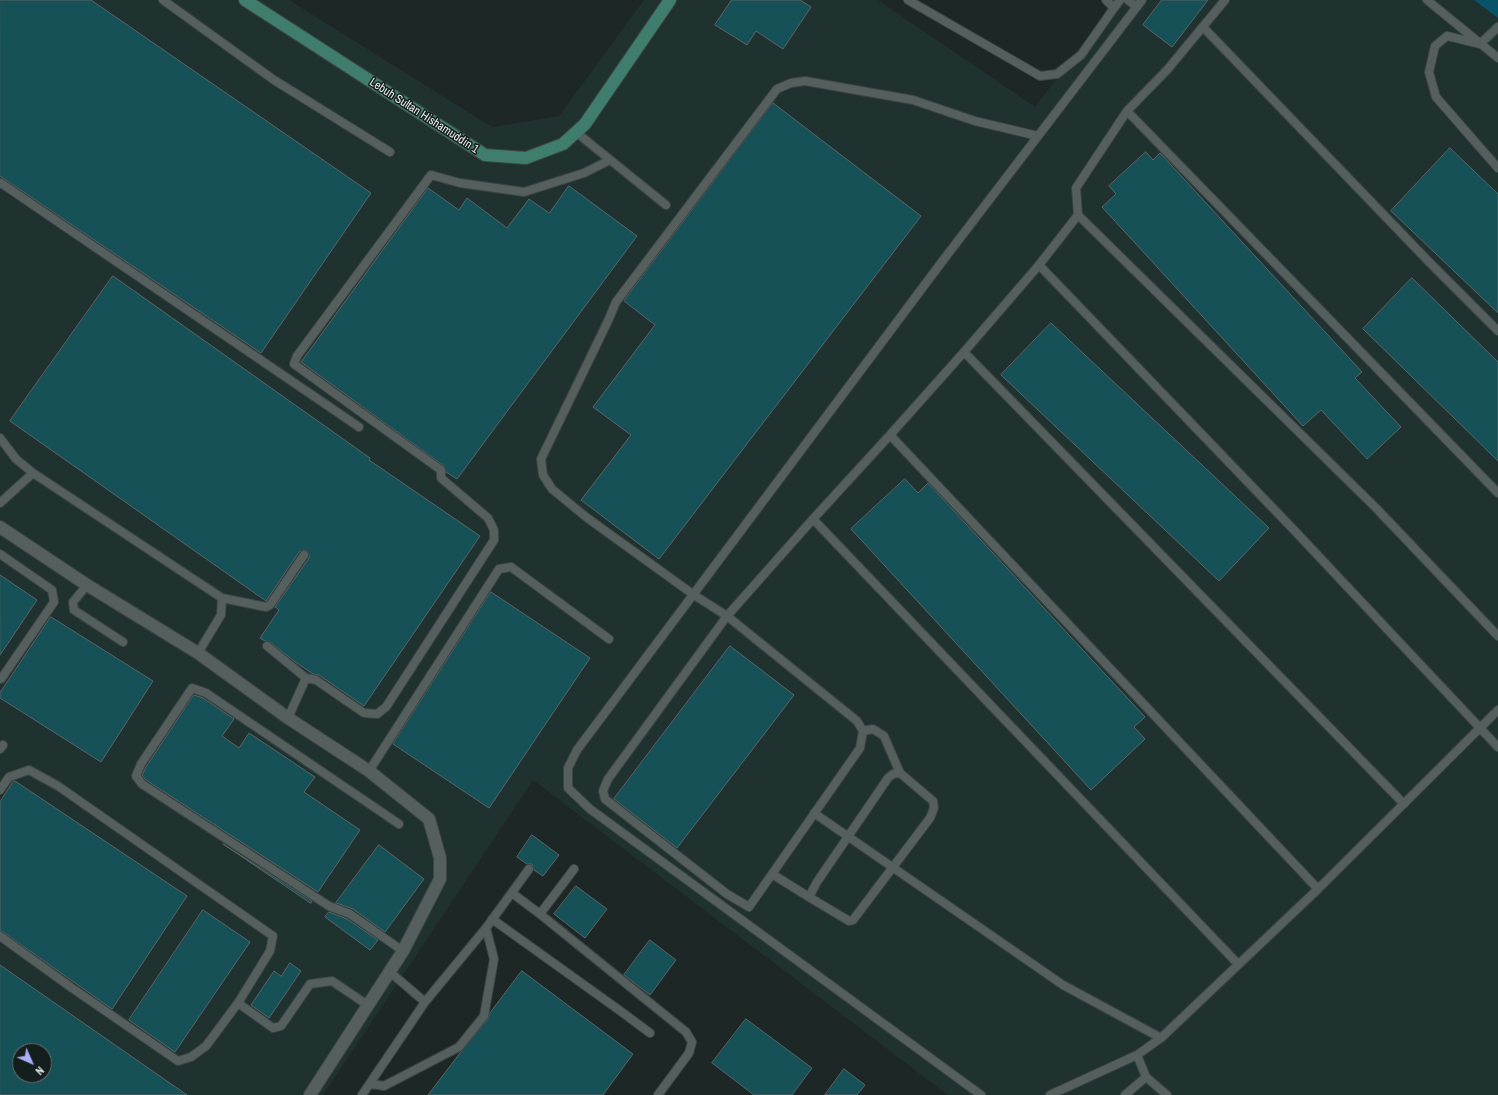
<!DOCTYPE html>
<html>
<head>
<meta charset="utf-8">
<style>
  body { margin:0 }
  #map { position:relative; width:1498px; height:1095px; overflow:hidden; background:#1d2726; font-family:"Archivo Narrow",sans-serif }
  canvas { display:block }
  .north { position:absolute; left:12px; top:1043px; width:40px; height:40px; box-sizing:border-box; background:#141e1c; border:1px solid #68706f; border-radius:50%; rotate:135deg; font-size:11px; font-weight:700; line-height:16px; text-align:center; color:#e6eceb }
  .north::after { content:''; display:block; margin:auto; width:14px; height:18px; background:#abaffb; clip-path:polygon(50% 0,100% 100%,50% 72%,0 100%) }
</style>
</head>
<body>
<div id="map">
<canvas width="1498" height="1095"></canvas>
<div class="north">N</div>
</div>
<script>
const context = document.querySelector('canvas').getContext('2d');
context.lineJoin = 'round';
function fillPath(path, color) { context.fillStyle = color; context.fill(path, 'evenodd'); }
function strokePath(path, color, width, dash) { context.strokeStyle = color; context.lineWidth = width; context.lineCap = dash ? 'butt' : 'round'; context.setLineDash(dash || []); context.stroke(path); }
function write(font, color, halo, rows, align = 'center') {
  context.font = font + ' "Archivo Narrow",sans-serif'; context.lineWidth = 3; context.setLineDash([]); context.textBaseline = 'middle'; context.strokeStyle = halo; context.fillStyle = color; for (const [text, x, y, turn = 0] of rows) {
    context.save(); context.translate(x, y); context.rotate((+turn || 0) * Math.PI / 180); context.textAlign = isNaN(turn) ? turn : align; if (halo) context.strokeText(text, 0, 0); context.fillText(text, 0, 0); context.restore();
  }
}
const built = new Path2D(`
  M0,0H289L492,127L559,116L644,0H878L1035,107L1117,0H1474L1498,18V1095H948L533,780L323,1095H0ZM20,1051H44V1075H20Z`);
const water = new Path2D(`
  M1474,0H1498V18Z`);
const building = new Path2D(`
  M0,0H91L371,193L261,353L0,176Z
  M732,0H800L811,7L783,49L756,31L747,45L715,25Z
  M1162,0H1208L1172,47L1143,25Z
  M773,103L921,216L659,559L581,500L631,435L593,407L655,325L624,301Z
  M1450,148L1498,194V313L1391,211Z
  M1146,152L1153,160L1160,153L1362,372L1355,378L1401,427L1367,459L1321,410L1303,426L1102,207L1116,194L1109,186Z
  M569,186L637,236L457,479L446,472L444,466L301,362L428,188L459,210L467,198L507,228L529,199L549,213Z
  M113,276L370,458L369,460L480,536L364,706L319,675L313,674L294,661L270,642L265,641L260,638L279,610L275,607L309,558V555L307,551L304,550L299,552L266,601L10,421Z
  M1412,278L1498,362V461L1363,329Z
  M1051,323L1269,528L1219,581L1001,375Z
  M905,479L918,493L928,483L1145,717L1134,727L1145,739L1091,790L851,529Z
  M0,575L37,600L0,655Z
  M491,592L590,658L489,808L393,744Z
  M51,617L153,681L101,762L0,698V693Z
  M730,646L794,695L677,848L614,799Z
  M194,695L203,698L234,719L222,736L239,748L249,733L315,777L304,792L360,830L318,892L146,780L142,775L146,767Z
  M14,781H15L187,896L112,1009L3,932L0,931V802Z
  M532,835L559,855L543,876L534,870L532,864H527L517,857Z
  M223,844L312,901L311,903Z
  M379,845L424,879L385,932L353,909L336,903Z
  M576,886L607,909L585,938L554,914Z
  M203,910L250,942L175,1052L129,1020Z
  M329,912L347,919L378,940L370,950L325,917Z
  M650,940L676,960L650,995L624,975Z
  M290,963L301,971L269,1018L251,1005L274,971L281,976Z
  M0,965L187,1095H0ZM20,1051H44V1075H20Z
  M522,971L633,1054L603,1095H428L460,1053L488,1019L490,1013Z
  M746,1019L812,1068L792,1095H754L712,1063Z
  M844,1069L865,1085L857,1095H825Z`);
const lane = new Path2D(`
  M163,0L274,80L390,152
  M908,0L1040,76L1057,74L1081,55L1114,8
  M1106,0L1114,8L1120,0
  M1128,0L1137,7
  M1427,0L1498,58
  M1203,27L1432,265L1498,331
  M1498,27L1480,44L1447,36L1435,46L1429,72L1436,97L1498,168
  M1127,111L1498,493
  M577,133L666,205
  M1038,136L975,121L913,100L805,81L791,83L777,89L616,302L608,321L541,459L543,475L552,489L586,517L694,595L727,616L857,721L863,731L860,748L749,907L727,894L605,799L603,791L608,779L727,616L813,519L890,435L964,352L1039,265L1078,215L1076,188L1127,111L1167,70L1225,0
  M0,184L1,183L359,427
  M1078,215L1376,508L1498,636
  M1039,265L1293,529L1498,747
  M964,352L1404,804
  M890,435L1318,889
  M0,438L16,459L33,473L222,598L221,615L198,653
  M0,503L33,473
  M813,519L1238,964
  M0,554L52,590L54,602L1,679H0
  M87,585L73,602L74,610L123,642
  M222,598L266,607L270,605L304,555
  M267,646L306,678
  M288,718L306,678L316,680L364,713L377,714L386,707L494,540V530L488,518L441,478V470L294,364L297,356L431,175L460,183L524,192L584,173L610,160
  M863,731L873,729L884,736L900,773
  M0,749L3,745
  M369,771L499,569L511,567L609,639
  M900,773L933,801L934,808L930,818L853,920L849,921L809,897L817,882L888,778L893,774Z
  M0,790L9,777L29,770L58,786L273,936L270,951L238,1003L206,1046L191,1057L178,1061L72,988L0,936
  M814,813L1063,985L1161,1038
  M399,824L206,693L192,688L141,764L136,776L142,784L329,906L350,914L403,951
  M772,874L809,897
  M512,893L540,914L686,1032L692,1042L689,1053L658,1095
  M540,914L574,869
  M492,919L619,1010L650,1033
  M425,1002L486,928L529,869
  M238,1003L273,1028L281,1026L310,984L332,981L369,1006
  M1137,1055L1146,1077L1167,1095
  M371,1084L384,1086L459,1047L484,1016L494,959L486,928
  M362,1095L425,1002L390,972
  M981,1095L590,809L568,788V768L577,750L941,263L1142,0
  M1050,1095L1137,1055L1161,1038L1318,889L1498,710
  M1125,1095L1146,1077`);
const street = new Path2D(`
  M0,527L87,585L198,653L288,718L369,771L429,819L440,858V879L403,951L310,1095`);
const secondary = new Path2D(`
  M245,0L485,155L526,158L563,144L585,124L670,0`);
const streetNames = [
  ["Lebuh Sultan Hishamuddin 1",424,116,33]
];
fillPath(built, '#203230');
fillPath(water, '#085368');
fillPath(building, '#165157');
strokePath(building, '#5a6566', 1);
strokePath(lane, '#3d4544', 10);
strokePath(street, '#3d4544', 14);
strokePath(secondary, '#3d4544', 14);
strokePath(lane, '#545f5e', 8);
strokePath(street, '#545f5e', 12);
strokePath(secondary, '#3f7d6e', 12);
write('12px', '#e6eceb', '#141e1c', streetNames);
</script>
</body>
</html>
